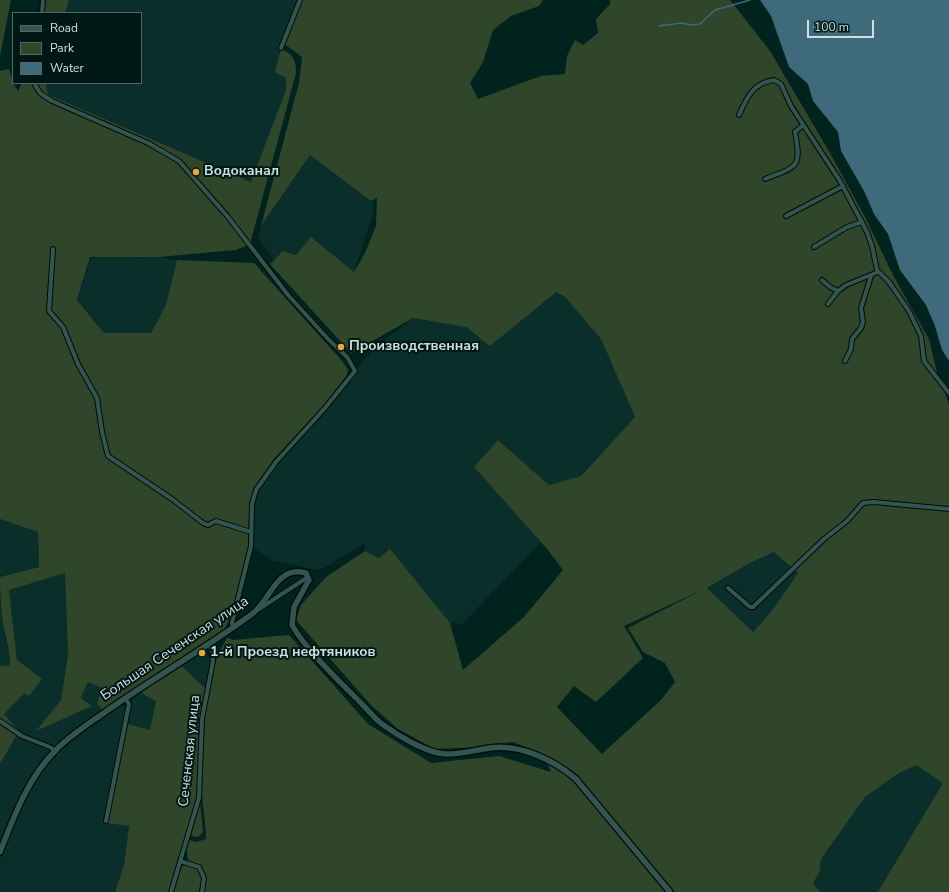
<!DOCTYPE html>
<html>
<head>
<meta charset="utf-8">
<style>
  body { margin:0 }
  #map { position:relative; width:949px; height:892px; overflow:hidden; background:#00231e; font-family:"Nunito Sans",sans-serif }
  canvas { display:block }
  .legend { position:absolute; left:12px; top:12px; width:130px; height:72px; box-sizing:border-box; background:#001815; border:1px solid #526865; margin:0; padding:5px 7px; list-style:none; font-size:12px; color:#cde0dc }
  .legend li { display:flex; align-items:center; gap:8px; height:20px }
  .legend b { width:20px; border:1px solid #526865 }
  .scale { position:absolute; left:807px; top:20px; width:67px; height:18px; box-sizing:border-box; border:2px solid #cde0dc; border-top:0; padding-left:5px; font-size:12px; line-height:14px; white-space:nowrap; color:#cde0dc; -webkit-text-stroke:3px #001815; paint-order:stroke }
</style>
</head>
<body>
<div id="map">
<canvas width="949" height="892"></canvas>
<ul class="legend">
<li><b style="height:5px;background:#32554f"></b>Road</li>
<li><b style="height:11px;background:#30462b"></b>Park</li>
<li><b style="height:11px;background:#3e6a7b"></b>Water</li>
</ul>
<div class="scale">100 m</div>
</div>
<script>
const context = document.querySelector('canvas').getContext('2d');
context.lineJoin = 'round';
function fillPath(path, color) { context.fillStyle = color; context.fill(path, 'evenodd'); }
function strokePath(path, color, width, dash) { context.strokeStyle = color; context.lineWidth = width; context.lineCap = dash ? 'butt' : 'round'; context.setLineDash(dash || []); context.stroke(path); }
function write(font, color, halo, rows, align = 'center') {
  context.font = font + ' "Nunito Sans",sans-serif'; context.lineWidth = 4; context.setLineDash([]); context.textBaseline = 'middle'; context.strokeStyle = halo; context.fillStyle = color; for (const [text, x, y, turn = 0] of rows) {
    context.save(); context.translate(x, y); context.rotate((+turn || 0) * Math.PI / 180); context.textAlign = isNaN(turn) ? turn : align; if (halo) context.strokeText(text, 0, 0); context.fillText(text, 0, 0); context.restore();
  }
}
const built = new Path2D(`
  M69,0H299L282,42L275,72L286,77V90L252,182L49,95L46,88L47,83H141V13H65Z
  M310,155L371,201L373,205L374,210L354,272L311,238L296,255L283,251L274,260L258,238L261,226Z
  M159,257L178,261L167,306L152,334H105L78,300L91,258Z
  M555,292L565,297L601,339L635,417L581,476L549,485L498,440L474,467L541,542L462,624L450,623L390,550L379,558L365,551V543L320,570L273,561L251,546L252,504L261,482L355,371L374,349L385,340L413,318L466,327L490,345Z
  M0,519L38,532L39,567L0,577Z
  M774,552L798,573L771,612L753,632L707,589L750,563Z
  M65,573L68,655L61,700L36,731L91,706L81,698L88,682L102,687L97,703L102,710L80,725L46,756L22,794L0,845V764L19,731L4,714L24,694L17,660L9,590Z
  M0,602L5,637L9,650L10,666H0Z
  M204,651L206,652L211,661L206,689L182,666Z
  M142,691L144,695L156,701L150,730L128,724L132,699Z
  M121,704L126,707L125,723L105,822L129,826L124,865L115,892H0V859L26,798L36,779L58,751L85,729Z
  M916,765L944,783L878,892H820L813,883L820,871L821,859L865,797L899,773Z`);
const green = new Path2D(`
  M0,0H11L0,56Z
  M43,0H69L65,13H42Z
  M299,0H543L539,6L511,16L493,30L483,62L470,83L478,99L541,76L565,74L567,56L575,40L583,45L598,33L596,19L610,4V0H730L770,51L830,153L865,217L894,277L929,339L936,369L949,404V892H878L943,783L916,765L899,773L865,797L821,859L820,871L813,883L820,892H204L206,878L203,869L188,860L186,845L189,840L197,842L206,839C206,823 202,805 202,790C202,743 202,678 227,638L233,640L289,635L368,724L431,763L499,756L551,772L543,754L513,742L477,747L435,749L398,729L371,705L296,620L301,605L326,577L365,551L379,558L390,549L450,623L463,670L524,617L563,570L548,550L474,467L498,440L549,485L581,476L635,417L601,339L565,297L556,292L490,346L466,327L413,318L351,353L270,264L283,251L296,255L311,237L354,272L366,251L376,226L377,198L371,201L310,155L261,226L299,83L302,57L282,42ZM774,552L798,573L771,612L753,632L707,588L750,563ZM702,590L628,628L643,652L665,663L675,682L661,700L602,754L557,707L574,686L596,702L643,658L624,626Z
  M281,48C293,56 296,58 296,73L250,244L236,250L158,257H90L77,300L104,333H151L166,305L177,260L254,263L343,362L348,370L347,375L323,406L273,460L253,489L249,512L248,546L238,594L232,615L225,628L217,635L102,710L97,703L102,688L88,682L81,698L92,706L36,731L61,700L68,655L65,573L9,590L17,660L42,679L29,696L24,694L4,714L19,731L0,764V666L10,665C10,655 8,647 6,637C1,618 0,597 0,577L39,567L38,532L0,519V71L9,69L13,83L18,91L22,83H47L46,88L49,95L251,182L286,90V78L275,72Z
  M182,666L206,689L200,721L197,797L169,892H115L124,865L129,826L107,823L128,724L150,730L156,701L144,695L142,691Z
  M200,801L203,832L198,837L191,836Z
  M182,866C201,863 203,878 202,892H173L180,868Z`);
const water = new Path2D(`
  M760,0H949V361L942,350L935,326L926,305L900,270L888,234L874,214L864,191L841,151L838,132L813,101L808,84L789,67L771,16Z`);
const stream = new Path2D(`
  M659,26L681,23L692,25L700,24L715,10L750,0`);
const street = new Path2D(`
  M42,13L43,0
  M281,48L300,0
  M34,83L40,93L52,101L148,143L179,161L228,217L288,295L328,339L347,357L355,371L325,408L276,462L256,490L252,504L251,546L232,623L233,628
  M739,115C747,97 753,83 774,80L781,84L791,106L840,181L867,232L872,246L877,270L889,282L909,311L921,336L924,361L949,393
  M765,179C797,166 802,169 795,132L803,125
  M786,216L843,186
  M814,247L847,227L862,222
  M53,249L49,311L63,327L78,364L97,398L102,432L108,456L172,499L203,523L208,525L216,521L251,532
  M822,280L830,287L838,291L846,285L878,272
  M828,304L838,291
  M845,361L851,349L852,339L861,328L863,322L861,308L871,276
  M728,588L750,607H753L824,539L847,521L863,503L874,502L949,509
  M259,609L308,577
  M0,721L22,736L50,747L55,751
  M106,821L129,704L125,698
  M180,861L199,867L204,878L202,892
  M171,892L199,798L202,719L213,661L212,650L208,644`);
const secondary = new Path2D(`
  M0,852C14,816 28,778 55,751C70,735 90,723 108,710C155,677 206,648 252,614C271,600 276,565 306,573L309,580L294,607L292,625C306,650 340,682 360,702C368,710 374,718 382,724C397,735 426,753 445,754C460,755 475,750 490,748C520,744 554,760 576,779L670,892`);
const markers = [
  [196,172,4,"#eaaa39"],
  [341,347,4,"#eaaa39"],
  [202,653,4,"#eaaa39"]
];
const poiNames = [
  ["Водоканал",204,172],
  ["Производственная",349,347],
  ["1-й Проезд нефтяников",210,653]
];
const streetNames = [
  ["Большая Сеченская улица",175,649,-34],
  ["Сеченская улица",190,751,-84]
];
fillPath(built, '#0a2f2a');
fillPath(green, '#30462b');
fillPath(water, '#3e6a7b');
strokePath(stream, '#3e6a7b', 1.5);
strokePath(street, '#000b08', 6);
strokePath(secondary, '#000b08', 8);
strokePath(street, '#32554f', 4);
strokePath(secondary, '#32554f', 5.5);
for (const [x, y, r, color] of markers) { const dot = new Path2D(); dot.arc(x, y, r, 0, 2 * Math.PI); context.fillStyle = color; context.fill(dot); strokePath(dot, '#001815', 1.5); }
write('bold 14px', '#cde0dc', '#001815', poiNames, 'left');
write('14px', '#cde0dc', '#001815', streetNames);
</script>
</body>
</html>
